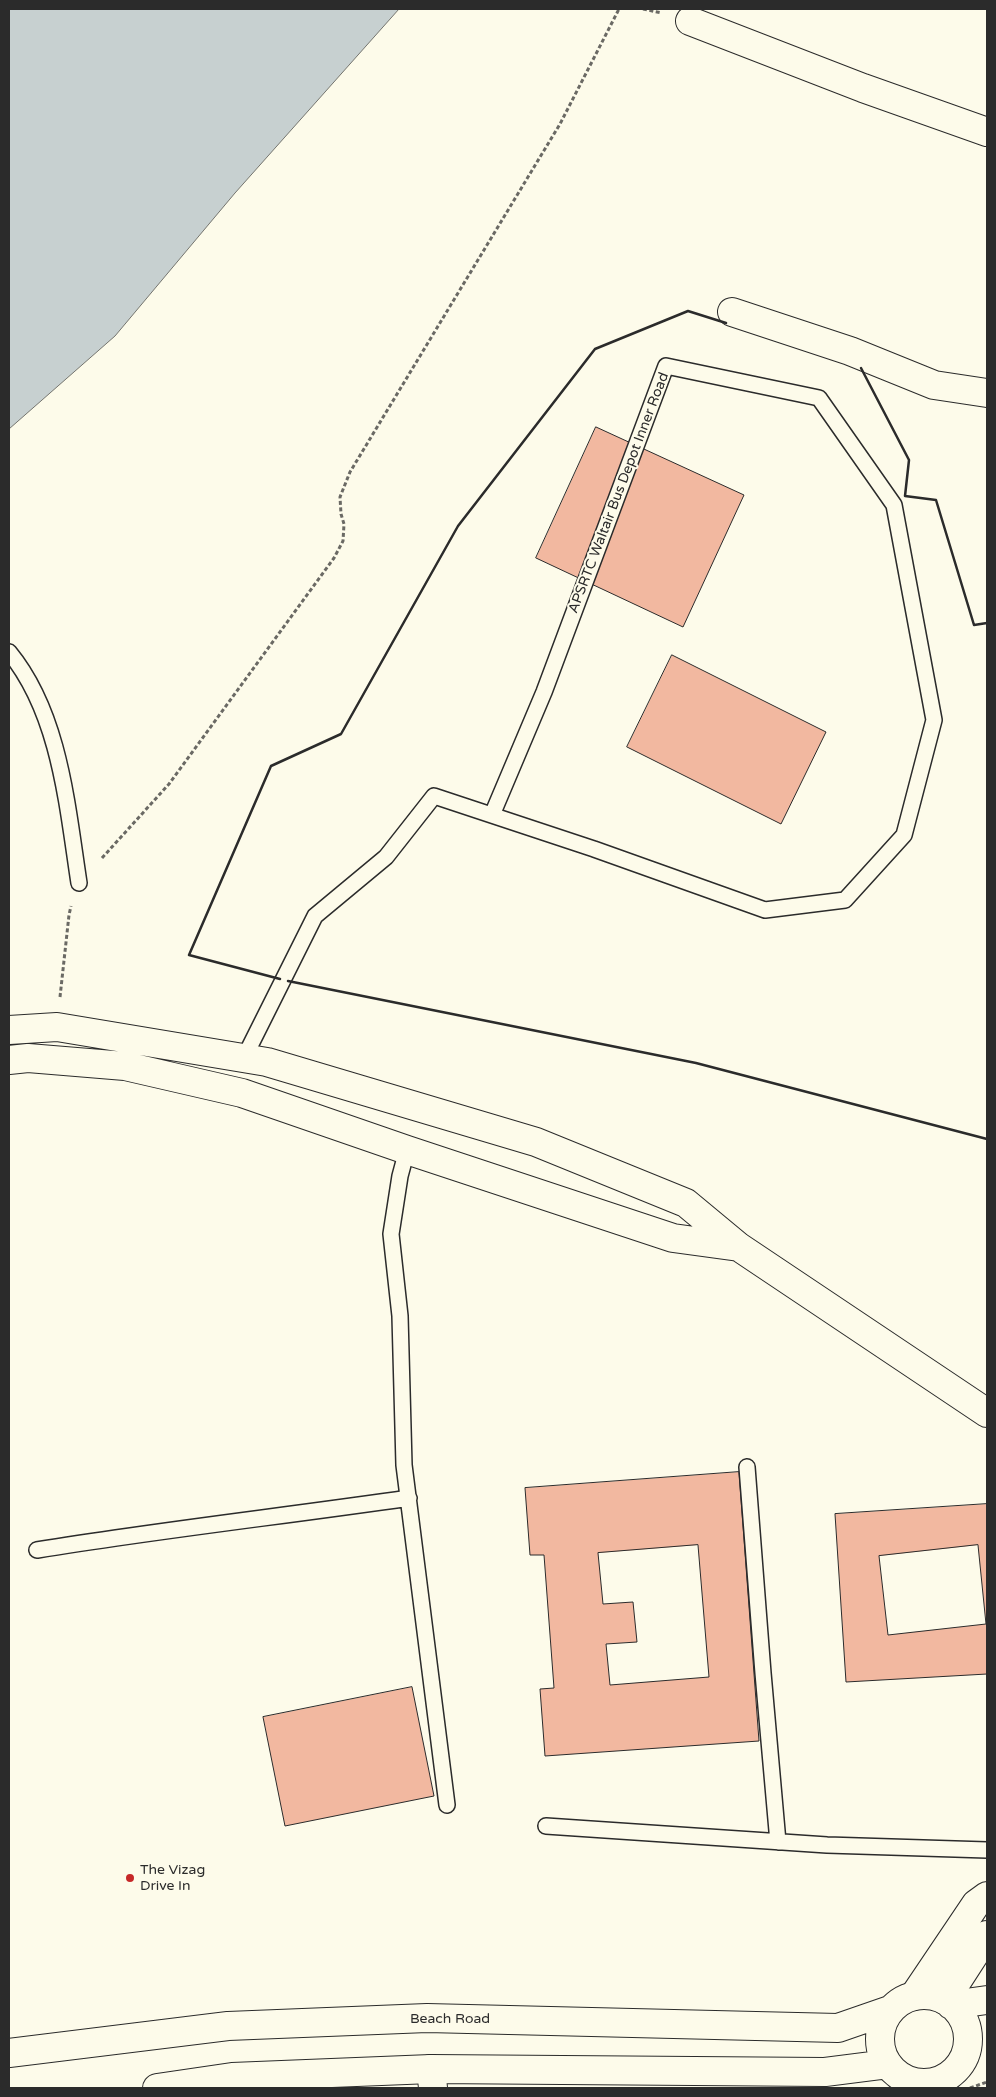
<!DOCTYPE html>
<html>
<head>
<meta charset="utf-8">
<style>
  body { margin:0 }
  #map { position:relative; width:996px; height:2097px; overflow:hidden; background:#fdfbea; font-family:"Varela Round",sans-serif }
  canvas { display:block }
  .frame { position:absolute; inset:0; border:10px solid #2b2b2b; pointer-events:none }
</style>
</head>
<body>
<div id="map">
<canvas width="996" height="2097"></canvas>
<div class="frame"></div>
</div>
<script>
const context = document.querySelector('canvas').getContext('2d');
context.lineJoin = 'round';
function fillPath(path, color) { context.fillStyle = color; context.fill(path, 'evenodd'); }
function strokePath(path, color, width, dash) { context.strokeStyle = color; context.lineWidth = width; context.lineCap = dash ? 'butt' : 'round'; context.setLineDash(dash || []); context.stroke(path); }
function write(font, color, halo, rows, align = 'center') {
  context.font = font + ' "Varela Round",sans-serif'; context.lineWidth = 4; context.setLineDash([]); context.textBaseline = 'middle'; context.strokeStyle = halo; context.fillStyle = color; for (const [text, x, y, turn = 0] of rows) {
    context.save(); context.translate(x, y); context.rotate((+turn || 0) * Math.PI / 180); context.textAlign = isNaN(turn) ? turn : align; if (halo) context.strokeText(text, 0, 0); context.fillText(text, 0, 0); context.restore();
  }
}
const water = new Path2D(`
  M9,9H399L235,193L115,336L9,429Z`);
const building = new Path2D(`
  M596,427L744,495L683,627L536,558Z
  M672,655L826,732L781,824L627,747Z
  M739,1472L759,1741L545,1756L540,1689L554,1688L544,1555H530L525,1488ZM698,1545L709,1677L610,1685L606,1644L637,1642L633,1602L603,1604L598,1553Z
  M987,1504V1674L846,1682L835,1514ZM978,1545L986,1624L888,1635L879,1556Z
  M412,1687L434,1796L285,1826L263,1717Z`);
const path = new Path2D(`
  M643,9L662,13
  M102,858L169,784L334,558L343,541L344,524L341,514L340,497L350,472L560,124L619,9
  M60,997L69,915L71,906
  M970,2088L987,2082`);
const lane = new Path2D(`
  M9,652C60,714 67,805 79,883
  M244,1058L315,916L386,857L434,796L594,849L765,910L845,900L904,835L934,720L894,505L819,398L666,366L544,692L492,815
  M407,1150L400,1176L391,1234L400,1316L404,1465L447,1805
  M747,1467L763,1673L778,1842
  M37,1550C160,1530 285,1516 409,1498
  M546,1826L827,1845L987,1850`);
const street = new Path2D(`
  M690,21L863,88L987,132
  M732,312L850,351L934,385L987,393
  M9,1030L57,1027L267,1062L536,1142L686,1203L739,1247L987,1413
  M9,1060L28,1058L125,1066L242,1093L407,1150L673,1238L739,1247
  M914,1996L976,1904L987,1896
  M945,2000L987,1935
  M431,2069L433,2088`);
const primary = new Path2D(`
  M880 2039a44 44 0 1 1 88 0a44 44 0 1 1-88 0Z
  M951,2005L987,2000
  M9,2053L228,2026L427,2018L838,2028L890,2010
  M157,2088L232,2077L431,2069L825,2072L888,2064`);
const wall = new Path2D(`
  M861,368L909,460L905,496L936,500L974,625L987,623
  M280,979L189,955L271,766L341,734L458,526L595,349L688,311L726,323
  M288,981L696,1063L987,1139`);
const markers = [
  [130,1878,5,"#c62828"]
];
const streetNames = [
  ["APSRTC Waltair Bus Depot Inner Road",619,493,-69],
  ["Beach Road",450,2019]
];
const poiNames = [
  ["The Vizag",140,1870],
  ["Drive In",140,1886]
];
fillPath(water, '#c7d0d0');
strokePath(water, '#74746e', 1);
fillPath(building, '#f2b8a0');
strokePath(building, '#2b2b2b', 1);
strokePath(lane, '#2b2b2b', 18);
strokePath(street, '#2b2b2b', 30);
strokePath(primary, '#2b2b2b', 30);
strokePath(path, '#6a6964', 3, [4, 2.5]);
strokePath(lane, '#fdfbea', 15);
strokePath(street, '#fdfbea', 28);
strokePath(primary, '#fdfbea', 28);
strokePath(wall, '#2b2b2b', 2.5);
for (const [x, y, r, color] of markers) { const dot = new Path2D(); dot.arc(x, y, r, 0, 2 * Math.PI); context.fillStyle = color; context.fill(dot); strokePath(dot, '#fdfbea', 2); }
write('14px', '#2b2b2b', '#fdfbea', streetNames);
write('14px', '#2b2b2b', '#fdfbea', poiNames, 'left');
</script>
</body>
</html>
